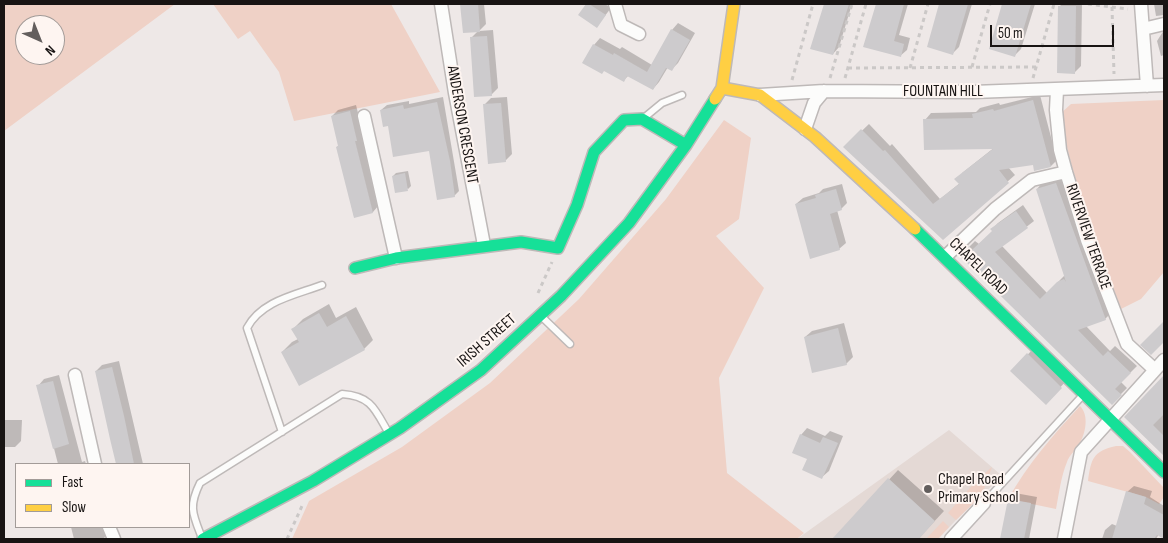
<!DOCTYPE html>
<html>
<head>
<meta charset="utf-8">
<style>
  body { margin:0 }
  #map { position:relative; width:1168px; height:543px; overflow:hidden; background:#eee8e7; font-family:"Sofia Sans Condensed",sans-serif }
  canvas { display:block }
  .frame { position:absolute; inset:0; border:5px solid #181413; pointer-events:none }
  .legend { position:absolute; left:15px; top:463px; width:175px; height:65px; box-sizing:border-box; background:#fef5f1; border:1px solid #a29b98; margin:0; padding:6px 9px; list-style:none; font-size:15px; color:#181413 }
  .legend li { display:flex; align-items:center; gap:10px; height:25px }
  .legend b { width:25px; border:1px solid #a29b98 }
  .north { position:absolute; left:15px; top:15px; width:50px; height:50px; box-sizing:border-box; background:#fef5f1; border:1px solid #a29b98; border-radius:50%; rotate:136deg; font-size:14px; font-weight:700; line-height:20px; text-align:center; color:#181413 }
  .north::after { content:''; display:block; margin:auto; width:18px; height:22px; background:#635e5d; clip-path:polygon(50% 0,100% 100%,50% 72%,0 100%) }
  .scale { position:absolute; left:990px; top:25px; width:124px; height:22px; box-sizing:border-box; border:2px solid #181413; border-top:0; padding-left:6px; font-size:15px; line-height:18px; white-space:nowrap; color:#181413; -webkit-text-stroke:4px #fef5f1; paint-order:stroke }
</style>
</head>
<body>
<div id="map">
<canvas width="1168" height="543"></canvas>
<div class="frame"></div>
<ul class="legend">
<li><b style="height:6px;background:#16e098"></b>Fast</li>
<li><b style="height:6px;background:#ffcf43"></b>Slow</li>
</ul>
<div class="north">N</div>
<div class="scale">50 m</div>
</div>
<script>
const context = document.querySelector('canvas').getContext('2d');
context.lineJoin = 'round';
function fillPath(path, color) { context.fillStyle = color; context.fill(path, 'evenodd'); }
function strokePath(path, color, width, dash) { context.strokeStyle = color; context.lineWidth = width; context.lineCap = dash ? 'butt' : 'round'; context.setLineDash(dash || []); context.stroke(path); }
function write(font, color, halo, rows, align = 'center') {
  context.font = font + ' "Sofia Sans Condensed",sans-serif'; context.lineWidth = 4; context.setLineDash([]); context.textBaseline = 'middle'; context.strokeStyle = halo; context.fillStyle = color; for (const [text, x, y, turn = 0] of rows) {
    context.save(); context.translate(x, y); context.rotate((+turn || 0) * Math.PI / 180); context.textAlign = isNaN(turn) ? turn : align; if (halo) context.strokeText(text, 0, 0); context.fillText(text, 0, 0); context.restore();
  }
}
const built = new Path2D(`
  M949,430L1001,475L996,482L956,520L938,539H797Z`);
const green = new Path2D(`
  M4,4H175L4,131ZM25,25H55V55H25Z
  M213,4H391L440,92L294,121L279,72L250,31L238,39Z
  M1164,100V272L1141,299L1121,309C1098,245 1072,182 1060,114L1071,104Z
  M724,120L751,138L739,219L716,236L764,288L719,378L727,473L804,533L797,539H292L309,501L402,447L490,383L579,299L666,199Z
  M1080,406C1089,415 1086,432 1080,443C1077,449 1069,455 1067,462C1061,476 1059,494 1056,509L1008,499C1028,464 1053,435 1080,406Z
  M1116,446H1123L1130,452L1164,488V497L1159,504L1146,497L1088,481C1091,459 1093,451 1116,446Z
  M992,467L982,495L956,520L948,513L976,481Z
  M943,521L949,527L938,539H926Z`);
const shadow = new Path2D(`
  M462,4H484L486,24L479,31L493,30L498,88L491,95L471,38L478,31L464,32Z
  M587,4H605L611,8L597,26L580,14Z
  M825,4H852L839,47L833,54L812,48Z
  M877,4H908L899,35L910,38L907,50L900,56L865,46Z
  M938,4H972L959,47L953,53L940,5Z
  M1004,4H1035L1021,49L1015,55L990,48Z
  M1062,4H1082L1081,66L1074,73L1060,6Z
  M1154,4H1164V15L1156,16Z
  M678,23L695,33L678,63L672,69L668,67L659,82L653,89L629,75L623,81L594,45L600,38L620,49L622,47L652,65L672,30Z
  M1164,30V55L1161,56L1157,41Z
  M1040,95L1057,160L1051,166L1034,164L1008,167L1015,175L943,238L845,147L869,124L890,146L892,144L940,199L960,183L962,173L995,147L925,120L931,113L976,112L980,108L999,103L1000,105Z
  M443,97L459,191L454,196L430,150L381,110L387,105L409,101V104Z
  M507,97L512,154L505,161L484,105L491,98Z
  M356,105L363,133L362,135L379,205L373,212L354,216L337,147L339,145L332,116L338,110Z
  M408,171L411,186L408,189L393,176L396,173Z
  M1063,177L1112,312L1105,319L1086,326L1110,351L1115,346L1137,366L1121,382L1127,388L1118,397L961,255L975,241L979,244L993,231L992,229L998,223L1023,205L1034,221L1002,246L1047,293L1065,275L1037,189L1043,182Z
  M842,184L847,203L841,209L837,210L846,243L839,249L796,204L803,198L819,193L823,189Z
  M329,304L336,318L356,307L373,340L364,349L282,352L292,342L298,339L293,329L303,319Z
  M844,323L853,357L846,364L805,337L812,331Z
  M1034,348L1067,380L1046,403L1012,371Z
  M119,361L143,464H118L96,371L102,365Z
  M59,375L82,462L85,461L86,464H58L38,386L44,379Z
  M1164,376V455L1126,417Z
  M4,420H22L21,441L15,447H4Z
  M807,428L825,436L830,431L843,436L829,471L822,477L809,458L801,435Z
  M898,470L944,511L918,539H834Z
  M1134,486L1152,491L1150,497L1164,506V534L1162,536L1159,534L1156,539H1138L1128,533L1126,539H1102L1105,530L1112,524L1117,526L1127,492Z
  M1015,493L1037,497L1029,539H1001L1009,500Z
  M71,527H102L106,536L103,539H74Z`);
const building = new Path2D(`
  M460,4H478L480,32L463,33Z
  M586,4H589L606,15L597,28L578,15Z
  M824,4H849L833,55L810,49Z
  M876,4H904L894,41L904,44L901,57L863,47Z
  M939,4H968L953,55L927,47Z
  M1002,4H1031L1015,57L989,49Z
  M1058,6H1076L1075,74L1057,73Z
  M671,29L690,40L672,71L666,68L653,90L627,76L624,82L604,71L602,74L582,63L593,44L613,55L614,53L647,72Z
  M487,36L492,96L474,97L470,37Z
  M1033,100L1051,167L1034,171L1033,165L999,170L1009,183L943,240L843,147L861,129L883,151L885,150L933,204L959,184L954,179L993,149L924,150L923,119L973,118L972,114L993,109L994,111Z
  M437,102L450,161L455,197L437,200L429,151L393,157L388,126L383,127L380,110L403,105L404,109Z
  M501,103L506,162L488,164L483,104Z
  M350,111L357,141H355L373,213L354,218L336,147L338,146L331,116Z
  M405,173L408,191L395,193L392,176Z
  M1056,183L1106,320L1078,330L1103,356L1108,351L1131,373L1115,389L1122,395L1112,405L959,255L968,246L972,250L992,231L990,229L1016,211L1028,228L995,252L1040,299L1057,282L1064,279L1066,282L1036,189Z
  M836,189L842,210L830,214L840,250L810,259L795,204L816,198L815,195Z
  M319,313L327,327L346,316L365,350L299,386L281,352L299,342L291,329Z
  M1164,321V342L1151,355L1140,345Z
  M838,328L847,365L812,373L804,337Z
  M1027,353L1062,388L1046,405L1010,371Z
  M112,367L124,416L134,464H116L110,439L95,371Z
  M1164,375V414L1153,425L1164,436V456L1124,417Z
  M53,381L69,444L53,449L36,385Z
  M800,434L820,443L823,437L838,443L822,479L802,470L807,459L792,453Z
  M888,478L935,521L919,539H832Z
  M1126,491L1146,497L1144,504L1164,515V539L1157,535L1154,539H1112Z
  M1008,499L1031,503L1024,539H1000Z`);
const path = new Path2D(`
  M1088,4L1128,9
  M1112,7L1114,74
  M972,67L990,4
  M848,68L1036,67
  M910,68L928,4
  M830,78L852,4
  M845,78L866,4
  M1033,78L1054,4
  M792,80L813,4
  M538,293L552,262
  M287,539L302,506`);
const lane = new Path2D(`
  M645,117L662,103L682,95
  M541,316L570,344
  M282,432L247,328C261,301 295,295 322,285
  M984,503L1083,395
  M202,538C193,515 188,507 200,483L342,394C371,396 375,409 388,432`);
const street = new Path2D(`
  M441,4L455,93L484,245
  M615,4L621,25L639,34
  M1141,4L1147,86
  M1143,29L1164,24
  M1057,90L1056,110L1060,150L1066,172L1087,240L1127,344L1155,370
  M760,95L824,91L973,92L1164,85
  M364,116L396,258
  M805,129L814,103L824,91
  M945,257L995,209L1032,180L1066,172
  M75,375L95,464
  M109,527L114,539
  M951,539L984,503
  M1064,539L1081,452L1164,360`);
const fast = new Path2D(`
  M915,229L1164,472
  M355,268L396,258L521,242L558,248L577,205L594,152L624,120L642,119L686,145
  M203,539L313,481L400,428L481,370L561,296L629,223L686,145L715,99`);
const slow = new Path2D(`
  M722,88L760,95L815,137L915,229
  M715,99L722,88L734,4`);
const markers = [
  [928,489,5,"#635e5d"]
];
const streetNames = [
  ["FOUNTAIN HILL",943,92],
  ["ANDERSON CRESCENT",462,125,80],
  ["RIVERVIEW TERRACE",1088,237,71],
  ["CHAPEL ROAD",978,267,44],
  ["IRISH STREET",487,341,-41]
];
const poiNames = [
  ["Chapel Road",938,480],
  ["Primary School",938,498]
];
fillPath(built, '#e4d9d5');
fillPath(green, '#efd1c6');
fillPath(shadow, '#0003');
fillPath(building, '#cdcbcd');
strokePath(lane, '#beb9b8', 9);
strokePath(street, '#beb9b8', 15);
strokePath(fast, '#beb9b8', 14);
strokePath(slow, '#beb9b8', 14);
strokePath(path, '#cbc8c7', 3, [4, 4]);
strokePath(lane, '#fcfcfb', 6);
strokePath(street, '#fcfcfb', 12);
strokePath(fast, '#16e098', 11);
strokePath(slow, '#ffcf43', 11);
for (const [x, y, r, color] of markers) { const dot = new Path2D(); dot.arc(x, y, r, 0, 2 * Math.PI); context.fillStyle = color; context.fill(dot); strokePath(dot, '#fef5f1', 2); }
write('16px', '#181413', '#fef5f1', streetNames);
write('16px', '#181413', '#fef5f1', poiNames, 'left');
</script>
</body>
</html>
